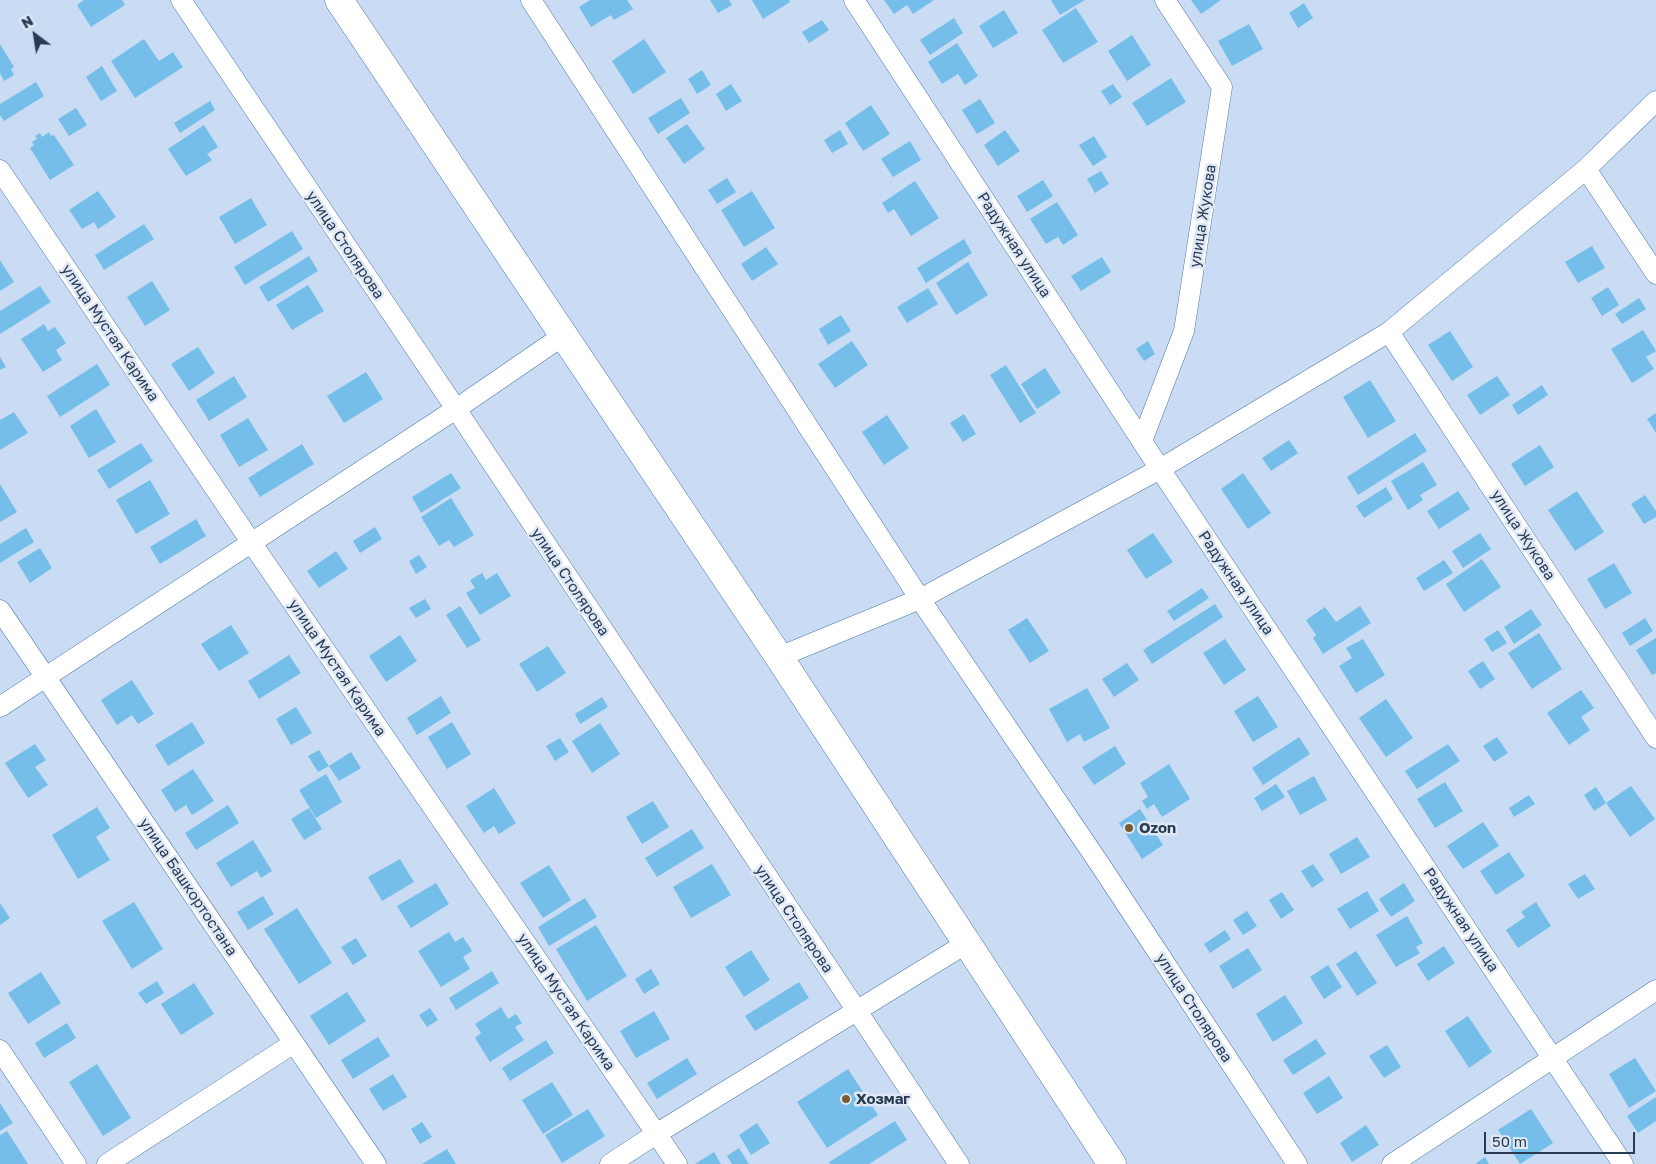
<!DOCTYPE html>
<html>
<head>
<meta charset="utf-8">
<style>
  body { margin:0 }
  #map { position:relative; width:1656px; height:1164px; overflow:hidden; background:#cadcf4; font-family:"Golos Text",sans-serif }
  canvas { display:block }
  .north { position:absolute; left:10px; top:10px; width:50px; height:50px; -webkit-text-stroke:4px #dfe8f4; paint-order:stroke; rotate:329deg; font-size:14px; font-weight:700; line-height:20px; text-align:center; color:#293b53 }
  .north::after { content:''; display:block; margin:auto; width:18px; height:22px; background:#293b53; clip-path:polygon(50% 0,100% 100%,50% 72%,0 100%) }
  .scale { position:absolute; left:1484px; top:1132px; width:151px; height:22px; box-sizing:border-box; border:2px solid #293b53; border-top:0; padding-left:6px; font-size:15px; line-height:18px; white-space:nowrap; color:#293b53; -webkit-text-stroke:4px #dfe8f4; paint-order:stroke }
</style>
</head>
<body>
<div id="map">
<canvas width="1656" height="1164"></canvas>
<div class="north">N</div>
<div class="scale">50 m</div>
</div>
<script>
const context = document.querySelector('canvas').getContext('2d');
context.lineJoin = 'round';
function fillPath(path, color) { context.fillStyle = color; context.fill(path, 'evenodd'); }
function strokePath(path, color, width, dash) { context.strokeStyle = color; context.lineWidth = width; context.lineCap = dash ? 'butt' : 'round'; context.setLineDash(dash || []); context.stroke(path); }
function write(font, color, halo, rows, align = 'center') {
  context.font = font + ' "Golos Text",sans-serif'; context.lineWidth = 5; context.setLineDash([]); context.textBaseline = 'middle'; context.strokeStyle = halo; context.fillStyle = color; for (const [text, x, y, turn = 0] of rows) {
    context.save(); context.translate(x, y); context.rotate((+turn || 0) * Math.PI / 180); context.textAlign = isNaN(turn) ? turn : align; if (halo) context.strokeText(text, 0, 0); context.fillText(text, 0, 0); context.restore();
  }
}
const building = new Path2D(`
  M84,0H122L125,5L91,27L77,5Z
  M590,0H627L633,9L614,20L611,15L591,27L579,7Z
  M710,0H729L732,5L718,13Z
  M752,0H789L790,2L763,19Z
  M884,0H934L913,14L907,5L894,14Z
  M1051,0H1085L1060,15Z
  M1191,0H1221L1201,14Z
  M1304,3L1313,18L1298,28L1289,13Z
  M1076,8L1098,42L1063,63L1042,30Z
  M1004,10L1018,33L993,48L979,26Z
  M954,18L963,33L930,55L920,40Z
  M822,20L829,30L809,43L802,32Z
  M1249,24L1263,49L1232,66L1218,41Z
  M1132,35L1151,65L1127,81L1108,51Z
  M144,39L159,61L173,52L183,67L135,98L111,61Z
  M644,39L666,72L633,94L612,61Z
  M957,43L978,76L965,85L958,74L942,84L928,62Z
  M0,44L14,67L11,69L14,75L4,81L0,73Z
  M102,66L117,91L101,101L86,77Z
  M702,70L711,85L697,94L688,79Z
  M1171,78L1186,102L1147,126L1132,103Z
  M36,82L44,96L4,121L0,115V104Z
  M731,84L742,101L726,111L716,94Z
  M1113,84L1122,97L1110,105L1101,91Z
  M681,98L690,113L658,134L648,118Z
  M980,99L995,123L977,134L962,110Z
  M210,101L215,110L180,133L174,123Z
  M871,105L890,134L863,151L845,123Z
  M76,108L87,125L69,136L58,119Z
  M687,124L705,149L684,164L666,138Z
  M204,125L218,147L207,154L212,160L186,176L168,149Z
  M840,130L848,144L832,153L824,140Z
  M1005,130L1020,151L998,166L984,145Z
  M49,132L51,136L54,135L74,165L50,180L30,148L34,145L32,142L37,139L35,136L40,133L42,137Z
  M1094,136L1107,157L1093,166L1079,145Z
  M910,141L921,160L893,177L881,159Z
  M1101,171L1109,184L1095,193L1087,179Z
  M727,178L736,192L717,204L708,190Z
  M1043,180L1053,196L1027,212L1017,196Z
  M915,181L939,218L911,236L894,209L888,213L882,203Z
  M98,191L116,217L98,229L94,222L82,229L69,210Z
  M752,191L775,228L744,247L721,210Z
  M251,198L267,225L235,244L219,217Z
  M1057,202L1078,235L1063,245L1058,237L1046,244L1030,219Z
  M144,224L154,239L104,270L95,255Z
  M292,231L303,249L245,285L234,267Z
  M964,239L972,253L926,283L917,268Z
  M1592,246L1605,268L1578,283L1565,262Z
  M766,247L778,264L752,281L741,264Z
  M309,256L318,271L268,302L259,287Z
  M1102,257L1111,272L1081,291L1071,276Z
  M0,260L14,282L0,291Z
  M968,262L988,295L956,315L936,283Z
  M152,281L170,310L145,326L127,297Z
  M308,285L324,311L292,330L276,305Z
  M40,286L51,302L0,334V311Z
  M1608,287L1619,305L1602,316L1591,298Z
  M928,288L938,304L907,323L897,307Z
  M1639,298L1646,309L1622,324L1615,314Z
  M841,315L851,331L828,345L819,329Z
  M44,324L48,331L55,327L66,343L56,350L62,360L43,372L21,339Z
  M1643,330L1656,351L1646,357L1654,369L1632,383L1611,349Z
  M1450,331L1473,367L1452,381L1428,345Z
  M852,341L868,365L835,388L818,364Z
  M1148,341L1155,354L1144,361L1136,349Z
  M198,347L215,373L189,391L171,364Z
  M0,357L6,367L0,370Z
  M97,364L110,385L60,417L47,396Z
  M1006,365L1036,413L1020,423L990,375Z
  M1045,368L1061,393L1037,409L1021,384Z
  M366,372L383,399L344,423L327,396Z
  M234,376L247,397L209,421L196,400Z
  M1497,376L1510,395L1480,415L1467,395Z
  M1370,380L1396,421L1368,438L1343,397Z
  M1542,385L1548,395L1518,415L1512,405Z
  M96,409L116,442L89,458L70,426Z
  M14,412L28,433L0,450V420Z
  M1656,413V433L1647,419Z
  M964,414L976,434L963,442L950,423Z
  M887,415L909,448L884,465L862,432Z
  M248,418L268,450L239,467L220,435Z
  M1415,433L1427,451L1358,495L1347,477Z
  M1289,440L1298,453L1271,471L1262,458Z
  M141,443L153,461L109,489L97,470Z
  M302,444L314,464L260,497L248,478Z
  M1540,445L1554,467L1525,486L1511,464Z
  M1423,462L1437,485L1420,495L1423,500L1408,510L1391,481Z
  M451,473L461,488L421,513L412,497Z
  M1243,473L1271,513L1248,529L1221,489Z
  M150,480L170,514L136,534L116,500Z
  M0,484L17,512L0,522Z
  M1386,487L1393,499L1364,518L1356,506Z
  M1458,491L1470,509L1439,529L1427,511Z
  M1577,491L1604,532L1575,551L1548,510Z
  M1645,495L1656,511V517L1644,524L1631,504Z
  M451,498L474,535L454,547L449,540L439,546L421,517Z
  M196,519L206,536L160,564L150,547Z
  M375,527L382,539L360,553L353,541Z
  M26,528L34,542L0,563V544Z
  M1153,533L1173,562L1146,579L1127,550Z
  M1480,533L1491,549L1463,568L1452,551Z
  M40,548L52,568L30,583L17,562Z
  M336,551L348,569L319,588L307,571Z
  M419,555L427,567L416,574L409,561Z
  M1482,559L1501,587L1464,612L1446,584Z
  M1444,560L1453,573L1424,591L1416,578Z
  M1614,563L1632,593L1605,609L1587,579Z
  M482,573L486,580L497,573L511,596L480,615L466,593L475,588L470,580Z
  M1202,588L1209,598L1174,621L1167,611Z
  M425,599L431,609L416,618L409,608Z
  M1215,604L1223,617L1152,664L1143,650Z
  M460,606L481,640L467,648L446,615Z
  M1360,606L1371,623L1323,654L1313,638L1316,635L1306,620L1325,607L1336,622Z
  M1531,609L1542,625L1514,644L1504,627Z
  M1027,618L1049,651L1030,663L1008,630Z
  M1645,618L1653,631L1630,646L1622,633Z
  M231,625L249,653L219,671L201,644Z
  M1498,630L1507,643L1492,652L1484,639Z
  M1539,633L1562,669L1532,689L1508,653Z
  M400,635L417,661L386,682L369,656Z
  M1656,638V673L1652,675L1636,650Z
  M1225,639L1246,670L1224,685L1203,653Z
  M1363,639L1385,675L1356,693L1339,666L1352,658L1346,648Z
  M548,646L566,673L537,692L519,664Z
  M289,655L301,673L259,699L248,681Z
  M1483,661L1495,679L1480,689L1468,671Z
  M1127,663L1139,680L1114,697L1102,679Z
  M132,680L154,714L138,724L132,715L117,725L101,700Z
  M1087,688L1110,728L1084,742L1080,734L1067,742L1049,709Z
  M1581,690L1594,708L1581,717L1590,730L1569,745L1547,713Z
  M441,696L451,713L417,735L407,718Z
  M1258,696L1278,727L1253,742L1234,711Z
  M602,697L608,707L580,724L575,714Z
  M1386,699L1413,738L1386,757L1359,718Z
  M296,707L312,733L291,745L276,719Z
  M192,722L205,743L168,766L155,745Z
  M452,722L471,754L447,769L428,737Z
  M600,723L620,754L592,773L572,741Z
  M1299,737L1310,754L1263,785L1252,768Z
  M1497,737L1508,753L1494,762L1483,746Z
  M560,738L569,752L555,761L546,746Z
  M35,744L46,760L35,767L48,785L28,798L5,763Z
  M1448,744L1460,761L1417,789L1405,771Z
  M1115,746L1126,764L1094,785L1082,767Z
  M319,750L329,766L318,772L308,756Z
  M351,752L361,768L339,781L329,766Z
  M1169,764L1190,799L1162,817L1154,804L1147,809L1142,801L1148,797L1140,783Z
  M193,769L214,801L192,815L186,805L175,812L161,790Z
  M326,774L342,802L316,818L299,790Z
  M1314,776L1327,800L1300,815L1287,791Z
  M1445,782L1463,811L1435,828L1417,799Z
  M1276,784L1285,797L1262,811L1254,798Z
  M1631,786L1655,819L1630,837L1606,803Z
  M1596,787L1606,803L1594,811L1584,795Z
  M494,788L516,823L499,834L494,826L484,833L466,806Z
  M1529,795L1535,804L1514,817L1509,808Z
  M653,801L669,827L642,844L626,817Z
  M228,805L239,823L196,850L185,833Z
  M97,807L110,828L96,837L110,860L78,879L52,835Z
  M309,808L322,829L304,840L291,819Z
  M1140,809L1163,845L1142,859L1119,823Z
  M1483,822L1499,846L1463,869L1447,846Z
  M692,829L704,848L657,877L645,858Z
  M1357,837L1370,857L1341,874L1329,854Z
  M253,840L272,871L261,878L257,871L231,887L216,863Z
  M1509,852L1525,876L1496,895L1480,871Z
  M400,859L414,882L382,901L368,877Z
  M712,864L731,895L691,918L673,887Z
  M1313,864L1324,880L1312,888L1301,871Z
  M549,865L571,900L543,918L520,883Z
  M1585,874L1595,889L1578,899L1568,884Z
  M436,883L449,904L411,928L397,906Z
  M1404,883L1415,901L1391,917L1379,899Z
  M1367,891L1379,911L1350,929L1337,909Z
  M1282,892L1294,910L1281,919L1269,900Z
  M263,896L274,914L248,930L237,912Z
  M585,898L597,917L549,946L538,927Z
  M134,902L163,949L132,969L102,921Z
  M1536,902L1551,926L1518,948L1506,930L1525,917L1521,912Z
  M0,903L10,918L0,925Z
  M297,908L332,963L299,984L264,929Z
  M1247,911L1257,926L1243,935L1233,920Z
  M1407,916L1423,943L1416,947L1420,953L1396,967L1376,935Z
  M596,925L627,976L587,1001L556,949Z
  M1225,930L1231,939L1210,953L1204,944Z
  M449,932L455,942L463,937L472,951L463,957L470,969L441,987L418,951Z
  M356,938L367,956L353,965L341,947Z
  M1444,946L1455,963L1428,981L1417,964Z
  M1248,948L1262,970L1233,989L1219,966Z
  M751,950L770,980L744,997L725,967Z
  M1356,951L1377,983L1357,996L1336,964Z
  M1328,965L1342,987L1324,999L1310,977Z
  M651,969L660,984L644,994L635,979Z
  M492,971L499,983L456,1010L449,998Z
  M41,972L61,1003L28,1024L8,993Z
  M157,981L164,993L146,1004L138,993Z
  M799,982L809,998L755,1031L745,1016Z
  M194,983L214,1014L181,1035L161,1004Z
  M347,992L366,1021L329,1045L310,1016Z
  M1285,995L1303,1023L1273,1042L1256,1014Z
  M501,1007L508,1019L516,1014L522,1023L515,1027L524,1040L490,1062L475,1038L481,1033L475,1024Z
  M430,1008L438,1020L427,1027L419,1015Z
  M654,1011L670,1039L636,1058L620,1031Z
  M1468,1016L1492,1052L1469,1068L1445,1031Z
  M67,1023L76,1038L44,1058L35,1043Z
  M378,1037L390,1056L353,1079L341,1060Z
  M1316,1039L1326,1054L1293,1075L1283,1060Z
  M546,1040L554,1053L510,1081L502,1068Z
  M1387,1045L1401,1067L1384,1078L1369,1056Z
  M687,1058L697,1074L657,1099L647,1083Z
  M1635,1058L1656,1091L1629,1108L1609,1074Z
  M97,1064L131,1118L103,1136L69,1082Z
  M848,1069L878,1115L827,1148L797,1102Z
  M393,1074L407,1097L383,1111L369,1089Z
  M1329,1076L1343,1098L1317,1114L1303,1093Z
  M552,1082L573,1115L543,1134L522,1100Z
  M1656,1097V1121L1638,1133L1627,1116Z
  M0,1103L13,1123L0,1131Z
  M588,1109L605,1136L562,1163L545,1135Z
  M1531,1109L1553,1143L1520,1164L1498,1130Z
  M895,1121L907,1140L869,1164H830L829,1162Z
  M422,1122L432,1137L420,1144L411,1129Z
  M757,1123L770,1143L751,1155L739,1135Z
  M1366,1125L1379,1145L1352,1162L1340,1143Z
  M7,1131L28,1164H0V1135Z
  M739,1148L749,1164H732L727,1156Z
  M447,1149L456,1164H422Z
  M714,1152L721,1164H695Z
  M1485,1157L1489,1164H1475Z`);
const minor = new Path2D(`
  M181,0L456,409L959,1164
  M531,0L920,599L1101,866L1297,1164
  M854,0L1160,469L1623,1164
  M1586,169L1656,274
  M0,170L251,542L677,1164
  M1389,332L1656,738
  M1142,441L1184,331L1222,87L1165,0
  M0,610L376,1164
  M779,657L920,599L1160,469L1389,332L1586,169L1656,101
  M0,707L456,409L564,335
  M0,1050L76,1164
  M107,1164L294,1043
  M610,1164L656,1134L967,943
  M1392,1164L1656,990`);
const secondary = new Path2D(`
  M339,0L779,657L1112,1164`);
const markers = [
  [1129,828,5,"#7a5c30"],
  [846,1099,5,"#7a5c30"]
];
const streetNames = [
  ["улица Жукова",1203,216,-81],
  ["улица Столярова",345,245,56],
  ["Радужная улица",1014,245,57],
  ["улица Мустая Карима",110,333,56],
  ["улица Жукова",1523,535,57],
  ["улица Столярова",570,582,56],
  ["Радужная улица",1236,583,56],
  ["улица Мустая Карима",337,668,56],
  ["улица Башкортостана",188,887,56],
  ["улица Столярова",794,919,56],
  ["Радужная улица",1461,920,56],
  ["улица Мустая Карима",566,1002,56],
  ["улица Столярова",1194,1008,57]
];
const poiNames = [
  ["Ozon",1139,828],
  ["Хозмаг",856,1099]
];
fillPath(building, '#74bee9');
strokePath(minor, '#4d77ad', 21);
strokePath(secondary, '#4d77ad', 29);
strokePath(minor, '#fff', 20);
strokePath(secondary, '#fff', 28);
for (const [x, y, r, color] of markers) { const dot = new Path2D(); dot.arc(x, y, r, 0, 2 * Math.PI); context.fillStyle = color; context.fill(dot); strokePath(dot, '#dfe8f4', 2); }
write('15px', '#293b53', '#dfe8f4', streetNames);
write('bold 15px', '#293b53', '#dfe8f4', poiNames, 'left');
</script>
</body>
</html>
